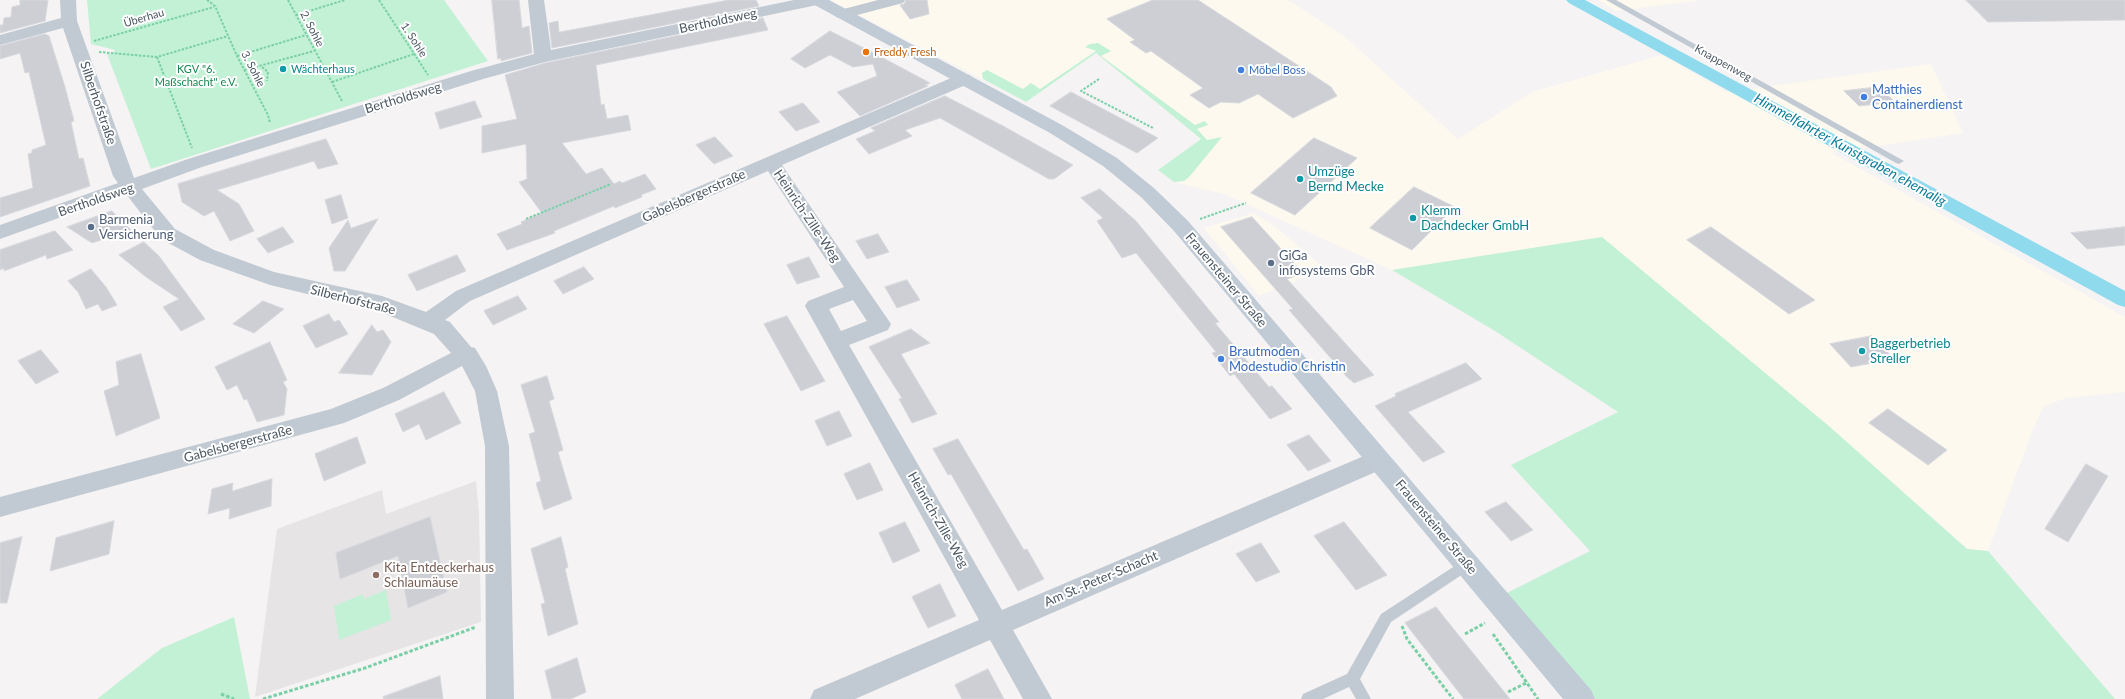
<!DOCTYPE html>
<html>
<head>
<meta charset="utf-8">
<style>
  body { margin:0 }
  canvas { display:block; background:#f5f3f3 }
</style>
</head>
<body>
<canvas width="2125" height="699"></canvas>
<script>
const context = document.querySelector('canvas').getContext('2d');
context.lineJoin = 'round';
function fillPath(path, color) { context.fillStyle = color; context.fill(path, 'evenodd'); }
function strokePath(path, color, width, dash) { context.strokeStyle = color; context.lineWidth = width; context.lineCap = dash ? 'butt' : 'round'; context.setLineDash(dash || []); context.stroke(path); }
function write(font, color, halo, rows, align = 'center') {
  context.font = font + ' Lato,sans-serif'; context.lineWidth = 4; context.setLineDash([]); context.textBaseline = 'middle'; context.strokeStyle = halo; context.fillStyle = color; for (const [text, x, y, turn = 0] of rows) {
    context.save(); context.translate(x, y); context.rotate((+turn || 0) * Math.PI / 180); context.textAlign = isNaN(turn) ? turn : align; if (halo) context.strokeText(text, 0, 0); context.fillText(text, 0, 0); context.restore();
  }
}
const commercial = new Path2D(`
  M830,0H1288L1345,37L1458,139L1532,92L1662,55L1727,92L1931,64L1963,133L1832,153L2125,317V392L2066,398L2044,406L2033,429L1988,551L1968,549L1830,427L1602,237L1392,270L1224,194L1174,182L1158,170L1201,139L1096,53L1026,102Z
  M1598,0H1703L1616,11Z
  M1254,213L1277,228L1325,269L1259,296L1204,228Z`);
const education = new Path2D(`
  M476,481L479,513L481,622L255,697L277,529L382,490L386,514Z`);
const green = new Path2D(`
  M87,0H444L488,61L151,169L107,54H112L115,50L91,44Z
  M1098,43L1111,51L1101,56L1195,125L1205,121L1208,125L1197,129L1207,140L1222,137L1190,176L1184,181L1174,182L1158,170L1201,139L1096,53L1026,102L983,79L982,73L987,70L1023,89L1031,83L1040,89L1096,51L1085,47L1090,44Z
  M1602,237L1830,427L1967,549L1988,551L2115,699H1593L1499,597L1590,551L1511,465L1618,412L1495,331L1392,270Z
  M386,590L391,620L339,640L334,606L363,594L364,599Z
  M234,617L250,699H97L162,648Z`);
const canal = new Path2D(`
  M1566,0H1585L2125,291V307L2118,305L1569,3Z`);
const building = new Path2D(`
  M20,0H48L45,21L0,33V25H3L4,18L11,17L12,7L20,5Z
  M492,0H519L522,28L529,26L532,53L501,61V58L498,59Z
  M729,0H756L759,6L552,48L549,23L558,21L559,32Z
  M906,0H927L929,14L910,19L900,5L904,4Z
  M1153,0H1198L1331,87L1337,96L1293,118L1258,94L1239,103L1221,102L1209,108L1190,95L1203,88L1151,51L1146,53L1130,42L1135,40L1107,19Z
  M1966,0H2125V20L1988,22Z
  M763,18L768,30L596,65L601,105L604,104L607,119L628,115L631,130L562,143L586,174L602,168L614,184L620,181L622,183L645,174L656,189L641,195L642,197L615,208L614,206L554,231L555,233L507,250L497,234L522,224L521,222L542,213L519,182L527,179L526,144L482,153V126L517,119L505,75L545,63Z
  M830,31L870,51L930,83L925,85L928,86L860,116L837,92L877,76L873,64L853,67L830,55L805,68L791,59Z
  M45,34L49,36L65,87L74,121L71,122L79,159L83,158L90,186L0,217V198L33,188L28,154L32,153V150L46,145L29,72L25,73L20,53L0,59V46Z
  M1879,87L1895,102L1859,106L1844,91Z
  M1071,92L1158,138L1137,153L1050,106Z
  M945,96L1003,126L1073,165L1054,179H1049L940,118L905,130L912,136L869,154L856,139L875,131L871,128Z
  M475,101L482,117L440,129L435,113Z
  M803,103L820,122L796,131L779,112Z
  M715,137L733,156L714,164L696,145Z
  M1314,138L1357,158L1295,215L1251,193Z
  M326,139L338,164L318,169L314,161L217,190L239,204L254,231L230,241L214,211L204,216L182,202L178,184Z
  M1414,187L1455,207L1412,250L1370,228Z
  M1100,189L1136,221L1219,322L1215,323L1269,387L1272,386L1292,409L1270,419L1234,374L1230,376L1212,353L1216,352L1136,253L1122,258L1097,221L1103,218L1081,198Z
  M341,195L348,218L332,224L325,200Z
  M112,211L131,230L92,243L67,227Z
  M1252,217L1303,273L1287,279L1374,375L1354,383L1347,377L1289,310L1293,309L1221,227Z
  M378,219L345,271H334L329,248L348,220L351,228Z
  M283,227L294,242L268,253L257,239Z
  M1711,227L1815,300L1789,314L1687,240Z
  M2125,227V245L2087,249L2071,233Z
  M55,231L73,250L47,259L46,255L4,271V268L0,270V250Z
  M878,234L889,252L867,259L856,241Z
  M144,242L159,256L205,319L181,331L163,307L179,299L146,277L119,255Z
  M457,255L466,271L417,291L408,275Z
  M809,257L820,277L797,284L787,265Z
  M584,267L594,279L563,294L554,281Z
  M91,269L106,287L117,305L102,311L98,304L86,309L78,292L68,281Z
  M907,280L920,300L897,308L885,287Z
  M518,296L527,309L493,325L484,311Z
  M263,301L284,309L254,333L233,324Z
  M329,314L334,322L339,320L348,334L316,348L303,326Z
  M787,316L825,381L801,391L764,324Z
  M372,325L377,332L383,330L391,342L372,375L339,373Z
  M911,329L930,343L901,354L937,414L912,423L899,399L902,398L869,347Z
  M1872,336L1894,359L1851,367L1830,344Z
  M270,342L287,380L283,382L287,389L284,415L257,422L247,399L244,400L237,385L227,390L215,367Z
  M41,350L59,372L36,384L18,361Z
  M141,354L160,418L116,436L104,391L119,385L116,362Z
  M1466,363L1482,379L1408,412L1445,452L1423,462L1375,406L1396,396L1395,394Z
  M547,376L554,399L549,401L563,450L558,452L572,499L544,510L536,483L541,481L529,434L535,432L521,385Z
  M444,392L461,423L426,440L419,424L403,432L395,414Z
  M1888,409L1947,450L1928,465L1869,423Z
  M839,411L852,436L827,446L815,421Z
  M1309,435L1331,461L1308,471L1287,445Z
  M357,437L366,463L324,481L315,454Z
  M958,439L1024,550L1027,549L1044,579L1018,591L951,474L948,475L933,449Z
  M870,463L883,490L857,500L844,474Z
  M2086,464L2108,476L2068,542L2045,529Z
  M272,479L271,506L229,519L230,508L208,514L212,489L233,483L232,491Z
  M1506,502L1533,530L1511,541L1485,512Z
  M430,517L447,592L408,608L398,556L340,579L336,553Z
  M114,521L109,554L50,571L56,538Z
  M905,522L920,551L893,563L879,533Z
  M1344,522L1387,575L1356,590L1314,536Z
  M22,537L7,603H0V543Z
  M561,537L568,567L565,569L578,624L548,636L541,604L545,603L531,549Z
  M1261,543L1280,572L1256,582L1236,554Z
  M940,584L956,616L928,628L912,597Z
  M1436,607L1510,699H1464L1405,623Z
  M577,658L586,692L571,699H552L545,671Z
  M988,669L1004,699H962L955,685Z
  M440,676L443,699H384L383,697Z`);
const pathFar1 = new Path2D(`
  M207,0L215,6L237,56L268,115L270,123
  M288,0L342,101
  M379,0L428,75
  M296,15L345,0
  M94,41L214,7
  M99,52L157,57L228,36
  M237,56L306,35
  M157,57L192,148
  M262,67L268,72L267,81
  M244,70L314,51
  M1099,79L1081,91L1153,128
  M332,82L414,54
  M526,219L611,184
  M1200,219L1246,203`);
const path = new Path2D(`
  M1402,626L1407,639L1453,699
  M1465,634L1485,623
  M1493,634L1538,699
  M1508,692L1528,682
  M221,694L234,699
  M263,699L365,668L476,627`);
const lane = new Path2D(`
  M1606,0H1616L1904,161L1899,164L1896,163Z
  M1467,558L1472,560L1473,564L1472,568L1391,622L1360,679L1371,699H1356L1349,687L1323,699H1301L1303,694L1347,674L1381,614Z`);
const street = new Path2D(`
  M60,0H76L77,21L134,178L188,159L471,71L534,54L528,0H544L551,50L794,0H825L823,3L817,5L545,62L483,79L202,167L142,189L175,229L214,250L274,272L382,296L426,312L456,291L958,75L964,74L970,75L973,79L970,83L782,165L891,324L888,330L849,345L1002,610L1371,453L1379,450L1387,453L1391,460L1387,467L1013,630L1052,699H1023L990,640L855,699H810L814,690L979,620L805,306L808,301L844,287L768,171L470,301L445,320L450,322L471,347L475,348L486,366L497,391L509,446L514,699H486L485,446L475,391L462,366L399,400L344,423L0,517V497L331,409L383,388L451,353L434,334L378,311L270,285L200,260L161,239L126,194L0,239V225L118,183L113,176L63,28L0,45V35L61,18ZM853,300L867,321L841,331L829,309Z
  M878,0H905L903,3L842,19L836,17L834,14L836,11Z`);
const secondary = new Path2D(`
  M809,0H829L1062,125L1117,158L1155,189L1188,221L1591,690L1595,699H1563L1174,231L1141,197L1103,166L1050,133L811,3Z`);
const markers = [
  [866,52,4,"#e8710a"],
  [283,69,4,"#0f9aa8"],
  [1241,70,4,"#3f7fe0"],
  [1864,97,4,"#3f7fe0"],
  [1300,179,4,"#0f9aa8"],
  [1413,218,4,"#0f9aa8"],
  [91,227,4,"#5c6f8a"],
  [1271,263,4,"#5c6f8a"],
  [1862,351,4,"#0f9aa8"],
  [1221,359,4,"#3f7fe0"],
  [376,575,4,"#8d6e63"]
];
const farStreetnames = [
  ["Überhau",144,18,-16],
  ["2. Sohle",312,29,63],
  ["1. Sohle",414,40,57],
  ["Knappenweg",1723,63,29],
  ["3. Sohle",253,69,63]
];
const farFoodnames = [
  ["Freddy Fresh",874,52]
];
const farParknames = [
  ["KGV \"6.",196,69],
  ["Maßschacht\" e.V.",196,82]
];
const farCulturenames = [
  ["Wächterhaus",291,69]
];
const farShopnames = [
  ["Möbel Boss",1249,70]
];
const streetNames = [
  ["Bertholdsweg",718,21,-12],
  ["Bertholdsweg",403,98,-17],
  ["Silberhofstraße",98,103,71],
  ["Gabelsbergerstraße",694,196,-24],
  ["Bertholdsweg",96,200,-19],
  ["Heinrich-Zille-Weg",807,216,56],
  ["Frauensteiner Straße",1226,280,50],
  ["Silberhofstraße",353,300,14],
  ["Gabelsbergerstraße",238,444,-15],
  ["Heinrich-Zille-Weg",938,520,60],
  ["Frauensteiner Straße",1436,527,50],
  ["Am St.-Peter-Schacht",1101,579,-23]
];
const shopNames = [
  ["Matthies",1872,90],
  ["Containerdienst",1872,105],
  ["Brautmoden",1229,352],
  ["Modestudio Christin",1229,367]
];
const cultureNames = [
  ["Umzüge",1308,172],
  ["Bernd Mecke",1308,187],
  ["Klemm",1421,211],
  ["Dachdecker GmbH",1421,226],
  ["Baggerbetrieb",1870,344],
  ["Streller",1870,359]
];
const serviceNames = [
  ["Barmenia",99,220],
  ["Versicherung",99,235],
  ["GiGa",1279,256],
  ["infosystems GbR",1279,271]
];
const educationNames = [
  ["Kita Entdeckerhaus",384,568],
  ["Schlaumäuse",384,583]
];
const waterNames = [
  ["Himmelfahrter Kunstgraben ehemalig",1850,150,29]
];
fillPath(commercial, '#fdf9ef');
fillPath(education, '#e6e4e5');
fillPath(green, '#c3f1d5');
fillPath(canal, '#90daee');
fillPath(building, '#cdcfd5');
strokePath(building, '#d7d9de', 1);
strokePath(pathFar1, '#7ad0a6', 2, [2.5, 1.5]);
strokePath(path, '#7ad0a6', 3, [3.5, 2]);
fillPath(lane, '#c1cad2');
fillPath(street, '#c1cad2');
fillPath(secondary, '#c1cbd6');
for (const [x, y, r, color] of markers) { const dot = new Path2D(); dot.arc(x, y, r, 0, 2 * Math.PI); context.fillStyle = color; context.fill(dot); strokePath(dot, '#fff', 1.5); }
write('11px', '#4a5661', '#fff', farStreetnames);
write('11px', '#c56008', '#fff', farFoodnames, 'left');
write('11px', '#17864f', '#fff', farParknames);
write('11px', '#0d838f', '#fff', farCulturenames, 'left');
write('11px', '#366cbe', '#fff', farShopnames, 'left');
write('13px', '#4a5661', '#fff', streetNames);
write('13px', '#366cbe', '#fff', shopNames, 'left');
write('13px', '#0d838f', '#fff', cultureNames, 'left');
write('13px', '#4e5e75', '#fff', serviceNames, 'left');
write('13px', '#785e54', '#fff', educationNames, 'left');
write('italic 14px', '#0c7c9b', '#fff', waterNames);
</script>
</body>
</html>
